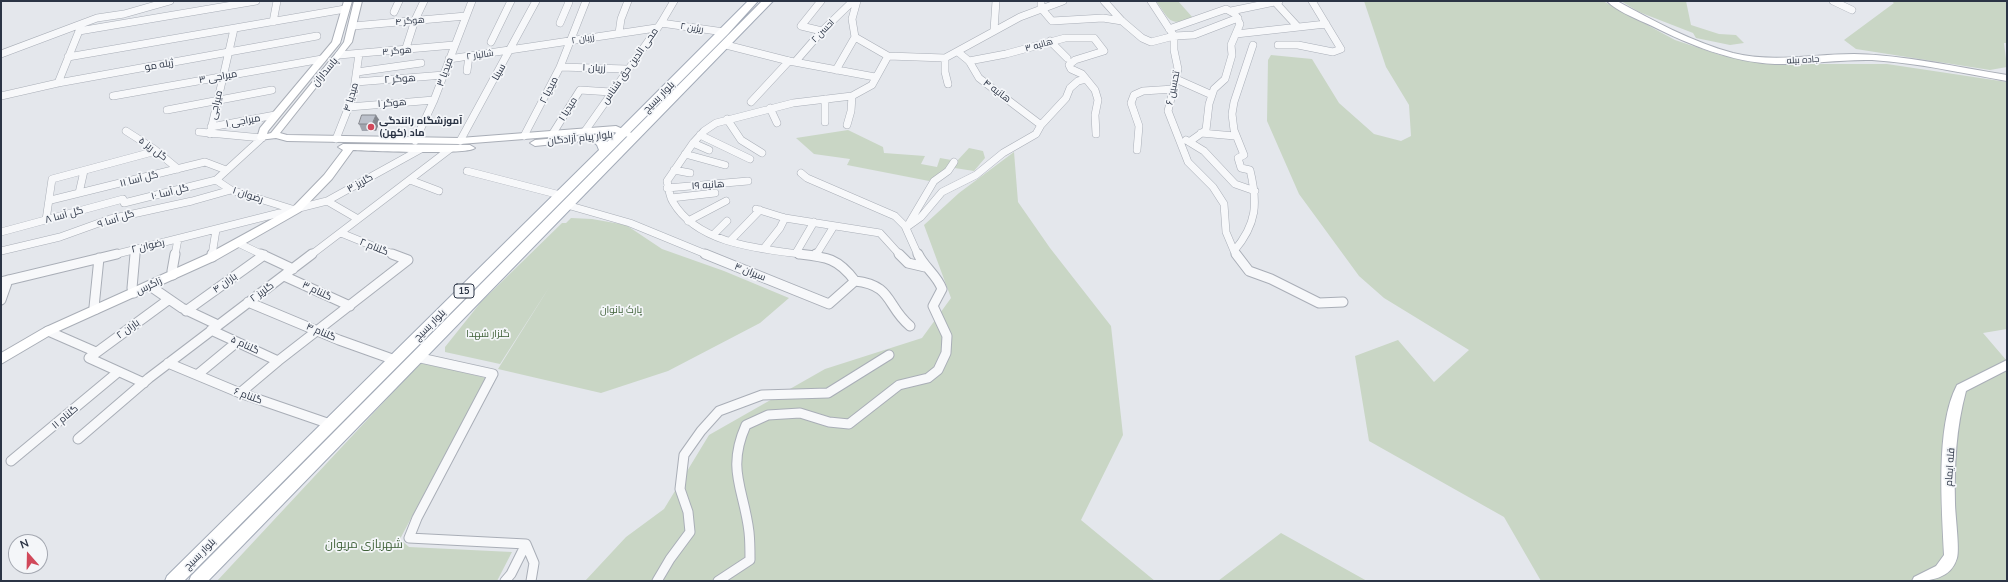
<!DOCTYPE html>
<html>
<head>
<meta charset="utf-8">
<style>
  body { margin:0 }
  #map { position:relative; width:2008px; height:582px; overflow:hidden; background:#e4e7ec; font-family:Mulish,sans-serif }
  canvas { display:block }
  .frame { position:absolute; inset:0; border:2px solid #2b3445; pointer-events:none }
  .north { position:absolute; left:8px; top:534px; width:40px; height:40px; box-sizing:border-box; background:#f4f6f9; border:1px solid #a4a8b1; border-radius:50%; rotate:340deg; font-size:11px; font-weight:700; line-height:16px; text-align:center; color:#2b3445 }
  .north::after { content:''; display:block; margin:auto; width:14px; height:18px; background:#d1495b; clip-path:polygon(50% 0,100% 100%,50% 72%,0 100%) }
</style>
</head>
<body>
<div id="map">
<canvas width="2008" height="582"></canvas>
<div class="frame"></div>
<div class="north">N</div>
</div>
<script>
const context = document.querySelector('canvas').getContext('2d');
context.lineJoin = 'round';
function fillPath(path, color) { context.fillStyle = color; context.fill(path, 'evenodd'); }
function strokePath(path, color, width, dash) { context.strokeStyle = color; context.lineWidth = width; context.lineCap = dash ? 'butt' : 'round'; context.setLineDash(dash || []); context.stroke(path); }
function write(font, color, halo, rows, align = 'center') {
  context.font = font + ' Mulish,Cairo,sans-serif'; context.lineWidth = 3.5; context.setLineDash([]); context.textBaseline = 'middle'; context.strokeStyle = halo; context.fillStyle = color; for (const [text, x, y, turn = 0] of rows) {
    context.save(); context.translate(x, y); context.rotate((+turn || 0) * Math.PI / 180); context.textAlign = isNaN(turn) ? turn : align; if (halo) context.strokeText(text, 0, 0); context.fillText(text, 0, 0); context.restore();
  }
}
const green = new Path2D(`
  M1156,1H1178L1194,19C1168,25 1171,22 1156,1Z
  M1364,1H1603L1675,40L1720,55L1765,64H1887L2007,82V329L1983,333L2007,361V581H1541L1504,517L1369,441L1355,356L1398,340L1434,382L1469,350L1384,298L1359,276L1299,194L1267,121L1268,60L1271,55L1312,59L1339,103L1374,134L1401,141L1411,136L1409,105L1386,67Z
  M1621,1H1686L1691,25L1719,34L1736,35L1744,43L1730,45L1696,38L1693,33L1639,12Z
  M1891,1H2007V43H2004L2007,67L1990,70L1856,49L1844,40L1894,3Z
  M848,130L883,147L884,153L925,156L921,164L937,167L940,158L957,161L969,148L983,151L985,158L974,171L948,167L929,181L847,165L850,159L814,154L796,138Z
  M1014,152L1018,202L1050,248L1111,326L1123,435L1081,520L1155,581H585L626,537L664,509L709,435L825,369L922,338L951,298L924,225L959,193Z
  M571,218L592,219L626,225L662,249L724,271L789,298L760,323L668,371L601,393L498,369L550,286L500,364L445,352V347L481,302L562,223H566Z
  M421,362L486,378L400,539L409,547L512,552L497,581H217Z
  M1281,533L1367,581H1218Z`);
const streetFar1 = new Path2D(`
  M821,1L801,26L822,31
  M1041,1V8L1052,21L1103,18L1122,21
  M1104,1L1122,21L1142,38L1151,42L1174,36L1194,35L1238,18
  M1151,1L1174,36V50L1178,69L1168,111L1188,162L1213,187L1224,204L1226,232L1234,251
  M1833,1L1852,10
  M1275,2L1298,27
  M1231,11L1279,1
  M394,12L399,1
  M273,22L277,1
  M560,23L569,2
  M661,23L724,32
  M353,26L466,16
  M1169,29L1226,9L1235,14L1240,24L1231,45L1232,55L1225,79L1214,89L1209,104L1206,130L1189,142
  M994,30L996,1
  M619,33L621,19L628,1
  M1236,34L1326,24
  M855,37L888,56L945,58L1020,17L1063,1
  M1050,41L1067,58
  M491,42L511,1
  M726,45L789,61L875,77
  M1278,45H1298L1333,52L1341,49L1312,1
  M405,51L415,20L424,1
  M958,52L969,61L979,78L1041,125
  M1,54L97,18L124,14L170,1
  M339,55L454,45
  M68,57L345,9
  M945,58V72L948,84
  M449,59L656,28
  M969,61L1006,54L1065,38H1094L1104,51L1075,60L1069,65L1071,69L1082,74L1095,90L1098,100L1095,115L1096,134
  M795,62L822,31L853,1
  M560,67L627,69
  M836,70L855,37L852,19L857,1
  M467,71L469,56
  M357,72L421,63
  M1176,79L1212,95
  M356,82L444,75
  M58,83L79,31L256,1
  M1,96L58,83L317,36
  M113,96L322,59
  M825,99V122
  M751,102L789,61
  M349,107L434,100
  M770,108L777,123
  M167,110L272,90
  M727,119L741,140L762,153
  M847,125L851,111L852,96
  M211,127L275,115
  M126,131L154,149L178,169
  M585,131L661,23L674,1
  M199,132L262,138
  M553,133L580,90L611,92
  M1201,133L1235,136
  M210,134L234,29
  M700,135L750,159
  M524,136L560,67L586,1
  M262,138L216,180L231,190L295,210
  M336,139L353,96L359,54
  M1186,140L1204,151L1235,184L1255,191
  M415,141L434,100L472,1
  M460,141L536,1
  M693,143L709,150
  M1137,150L1139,126L1131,103L1134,95L1143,91L1174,89
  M685,154L725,165
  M674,170L690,173
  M467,171L560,195
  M801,173L807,178L895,216L905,226L918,255
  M410,180L439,191
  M667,188L748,181
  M79,193L84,171
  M671,198L715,193
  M51,200L205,162L226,170
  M327,201L358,219
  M567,205L630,223L708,255
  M756,209L785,218L880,233L900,255
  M46,220L52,179L156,151
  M688,221L726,201
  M908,225L934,181L948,171L954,162
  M907,227L921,217L942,192L976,175L1003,153L1036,134L1041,125L1066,98L1070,88L1078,81L1086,79
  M1,232L123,199L124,203L216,180
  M341,233L395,255
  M713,235L727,221
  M731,240L760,210
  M238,243L263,255
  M765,247L780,228L785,218
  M1,251L60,237L110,219L192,201L231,190
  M796,253L814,222
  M113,255L327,201L421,149
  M135,255L136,248
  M175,255L178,239
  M212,255L216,230
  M311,255L450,149
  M807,255C762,249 698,245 673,202C669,196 669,188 667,181L693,143L704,131L716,123L793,103L852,96L872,85L888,56
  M816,255L834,226
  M1237,255L1234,251C1257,224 1258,203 1250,170L1241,168L1238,158L1244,155L1234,130L1232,114L1234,102L1253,45`);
const street = new Path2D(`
  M261,254L293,269
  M705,254L829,304L855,281C893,285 886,306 910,326
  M799,254C826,257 838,258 855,281
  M899,254L908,263L925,267
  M1236,254L1249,271L1271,279L1319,303L1343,302
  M815,256L816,254
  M212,257V254
  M173,275L172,271L175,254
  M284,276L350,306
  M1,282L117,254
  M150,286L182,308L218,325
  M134,293L132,288L135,254
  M1,300L8,280
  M248,302L339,340L395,360
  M96,309L94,307L99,258
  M186,311L264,255
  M211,330L278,361
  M48,331L96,352
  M416,357L493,374L417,518L409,538L526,544L511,574L505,581
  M168,363L240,393L330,424
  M197,375L237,342
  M144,383L89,358L168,300
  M240,393L278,361L408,260L392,254
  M78,439L149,378L312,254
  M11,461L118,372
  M526,544L534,563L531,581
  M657,581L670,559L690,532L688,512L680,489L684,455L701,431L719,411L762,395L828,393L889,355
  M718,581L750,560C750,551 750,541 749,532C744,489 726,470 746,425L768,415L800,413L829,422L849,424L899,385L928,378L938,370L946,353L947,336L933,306L942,289C937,275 924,267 918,254`);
const secondary = new Path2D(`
  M344,1H352L340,43L268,131L267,134L271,133L336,53L344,42L354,1H362L352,42L280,133L287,135L460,138L616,126L636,135L631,138L614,132L460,144L287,141L276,138L259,140L257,138L260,128L332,42Z
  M1607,1H1617C1654,21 1692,42 1733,53C1774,63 1813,54 1854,54C1905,55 1956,67 2007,75V81C1962,73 1918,63 1872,60C1840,59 1808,65 1775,64C1731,62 1690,45 1652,26C1639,20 1616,11 1607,1Z
  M590,135L593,136L595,138L593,140L535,146L530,143L535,140Z
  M343,144L470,145L475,148C469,155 370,151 353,150L332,179L300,212L216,260L52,334L1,364V353L44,328L208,254L292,208L324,175L343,150L338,147Z
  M2007,360V370L1966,391C1956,428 1954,465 1955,503C1955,514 1960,550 1957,558C1951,579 1930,581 1912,581L1914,577L1936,566L1944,555C1942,509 1935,426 1957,385Z`);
const primary = new Path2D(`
  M748,1H758L728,34L184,581H165L167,576L599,150L597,145L589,138L591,135H599L607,142Z
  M762,1H773L208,581H189L191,576Z`);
const wall = new Path2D(`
  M380,121L376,131H362L359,124Z`);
const shadedWall = new Path2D(`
  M376,115L380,121L376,131L372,124Z`);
const building = new Path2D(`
  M362,115H376L372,124H359Z`);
const markers = [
  [371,127,4,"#d1495b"]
];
const farStreetnames = [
  ["هوگر ۴",410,21,-5],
  ["ریژین ۲",692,28,9],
  ["احسن ۲",823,31,-46],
  ["زریان ۲",583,39,-9],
  ["هانیه ۳",1039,45,-16],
  ["هوگر ۳",397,51,-5],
  ["شالیار ۲",480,55,-8],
  ["جاده بیله",1803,60,-3]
];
const shields = [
  [464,291,20]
];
const shieldNames = [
  ["15",464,291]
];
const streetNames = [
  ["ژیله مو",159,65,-10],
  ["محی الدین حق شناس",630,66,-55],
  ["زریان ۱",594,68,2],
  ["پاسداران",325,72,-50],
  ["میدیا ۳",445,72,-70],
  ["سینا",499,72,-61],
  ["میراجی ۳",218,77,-10],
  ["هوگر ۲",400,79,-4],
  ["تحسین ۶",1173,88,-78],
  ["میدیا ۲",549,90,-63],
  ["هانیه ۴",997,91,37],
  ["میدیا ۴",351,97,-73],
  ["بلوار بسیج",659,97,-45],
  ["هوگر ۱",392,103,-4],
  ["میراجی",216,105,-77],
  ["میدیا ۱",568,109,-58],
  ["میراجی ۱",243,121,-10],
  ["بلوار پیام آزادگان",580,138,-6],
  ["گل ریز ۵",153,149,36],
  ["گل آسا ۱۱",139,179,-14],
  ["گلریز ۳",360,183,-29],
  ["هانیه ۱۹",708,185,-4],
  ["گل آسا ۱۰",170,192,-14],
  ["رضوان ۱",248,195,18],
  ["گل آسا ۸",64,215,-15],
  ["گل آسا ۹",116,219,-18],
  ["رضوان ۲",148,246,-13],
  ["گلنام ۲",374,247,22],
  ["سیران ۴",750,272,22],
  ["باران ۴",225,283,-35],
  ["زاگرس",149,286,-25],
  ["گلنام ۳",317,291,25],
  ["گلریز ۲",262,292,-36],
  ["بلوار بسیج",430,325,-45],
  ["باران ۲",128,329,-36],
  ["گلنام ۴",321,332,23],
  ["گلنام ۵",245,345,25],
  ["گلنام ۶",248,396,20],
  ["گلنام ۱۱",65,417,-40],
  ["قله ایمام",1950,467,-86],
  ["بلوار بسیج",200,554,-45]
];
const poiNames = [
  ["آموزشگاه رانندگی",379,121],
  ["ماد (کهن)",379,133]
];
const parkNames = [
  ["پارک بانوان",621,310],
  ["گلزار شهدا",488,334]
];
const nearParknames = [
  ["شهربازی مریوان",364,544]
];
fillPath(green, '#c9d6c5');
strokePath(streetFar1, '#a9aeb7', 8);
strokePath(street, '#a9aeb7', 11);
strokePath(secondary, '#a9aeb7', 2);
strokePath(primary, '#a3abb8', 2);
strokePath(streetFar1, '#f7f8fa', 7);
strokePath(street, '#f7f8fa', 9);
fillPath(secondary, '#fff');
fillPath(primary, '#fff');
fillPath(wall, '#a1a5ae');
fillPath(shadedWall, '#83868d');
fillPath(building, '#bbc0ca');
strokePath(building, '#83868d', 1);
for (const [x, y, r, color] of markers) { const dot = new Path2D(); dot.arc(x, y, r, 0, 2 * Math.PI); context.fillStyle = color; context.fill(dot); strokePath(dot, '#f4f6f9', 1.5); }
write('9px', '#2b3445', '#f4f6f9', farStreetnames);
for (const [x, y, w] of shields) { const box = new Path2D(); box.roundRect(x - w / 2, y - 7, w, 14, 3); context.fillStyle = '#f4f6f9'; context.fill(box); strokePath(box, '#2b3445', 1); }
write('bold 9px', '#2b3445', null, shieldNames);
write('10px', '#2b3445', '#f4f6f9', streetNames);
write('bold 10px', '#2b3445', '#f4f6f9', poiNames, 'left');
write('10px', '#3f6138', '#f4f6f9', parkNames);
write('12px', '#3f6138', '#f4f6f9', nearParknames);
</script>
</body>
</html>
